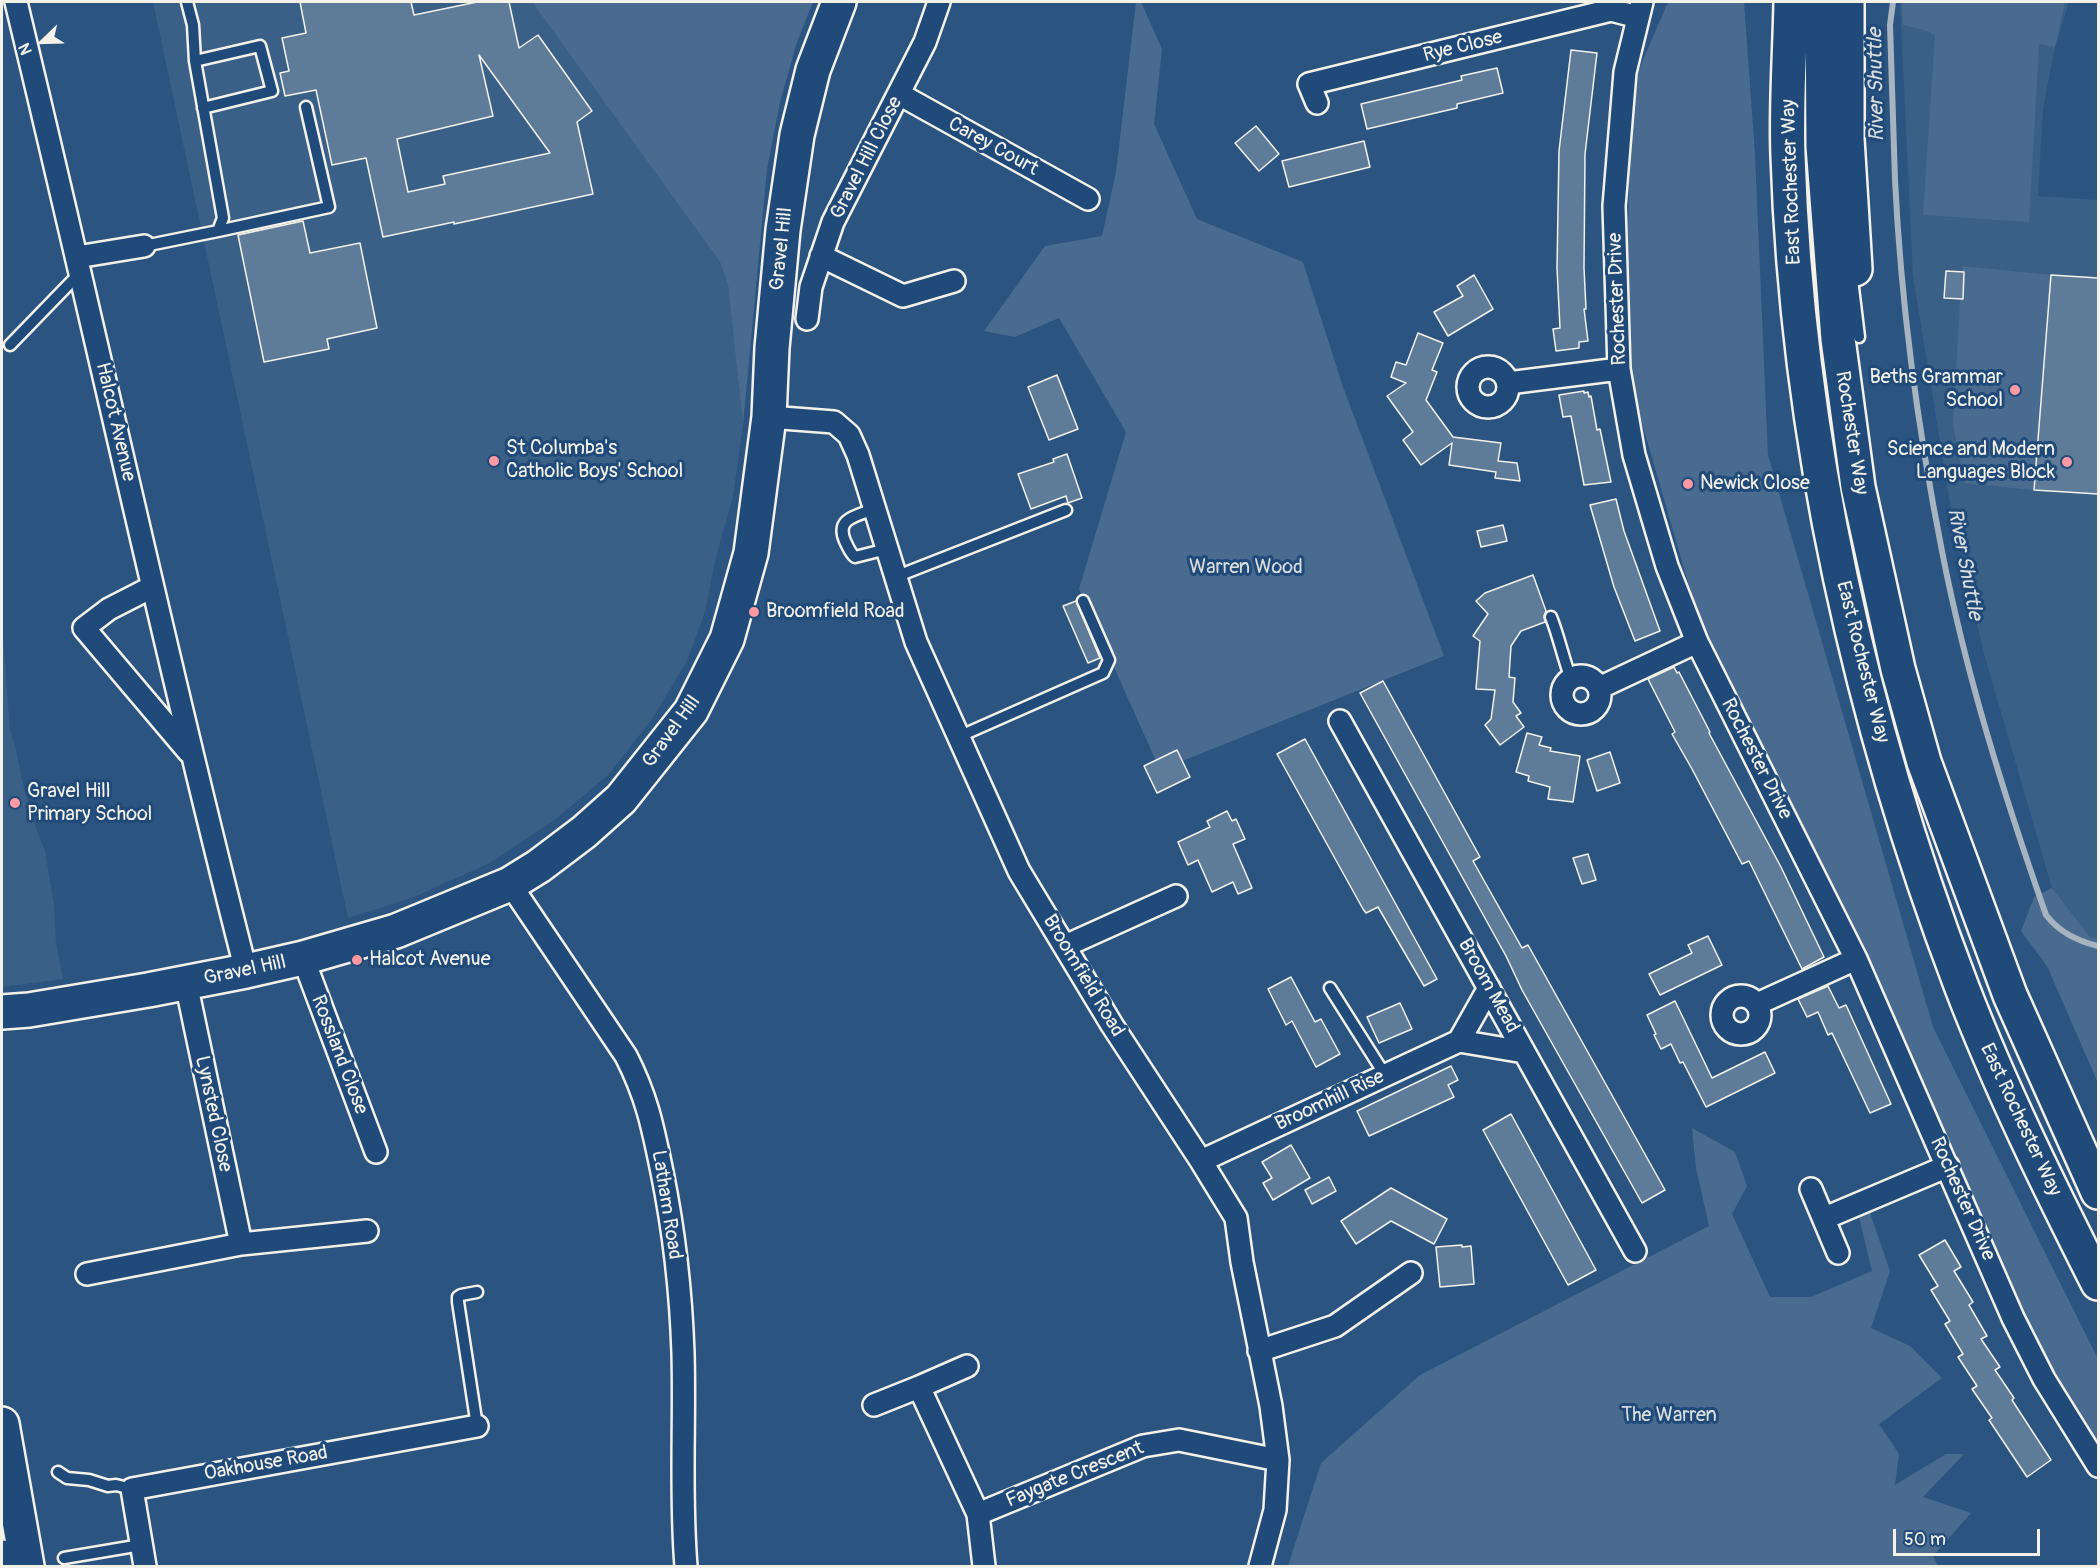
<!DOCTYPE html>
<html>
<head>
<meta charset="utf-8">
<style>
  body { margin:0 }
  #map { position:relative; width:2100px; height:1568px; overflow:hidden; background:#2c5481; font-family:Pangolin,sans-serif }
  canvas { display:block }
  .frame { position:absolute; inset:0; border:3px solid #f4f1e8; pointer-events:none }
  .north { position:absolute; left:12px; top:12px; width:60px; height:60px; -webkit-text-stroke:4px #1f4a7a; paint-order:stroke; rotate:247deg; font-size:16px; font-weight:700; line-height:24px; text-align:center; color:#f4f1e8 }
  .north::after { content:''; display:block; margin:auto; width:21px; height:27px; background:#f4f1e8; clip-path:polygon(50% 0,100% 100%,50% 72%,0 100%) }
  .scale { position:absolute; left:1893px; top:1529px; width:147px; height:27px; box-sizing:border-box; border:3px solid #f4f1e8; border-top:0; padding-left:8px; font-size:18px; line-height:21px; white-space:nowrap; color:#f4f1e8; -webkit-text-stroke:4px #1f4a7a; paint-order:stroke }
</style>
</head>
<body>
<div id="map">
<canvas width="2100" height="1568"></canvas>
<div class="frame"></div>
<div class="north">N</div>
<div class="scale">50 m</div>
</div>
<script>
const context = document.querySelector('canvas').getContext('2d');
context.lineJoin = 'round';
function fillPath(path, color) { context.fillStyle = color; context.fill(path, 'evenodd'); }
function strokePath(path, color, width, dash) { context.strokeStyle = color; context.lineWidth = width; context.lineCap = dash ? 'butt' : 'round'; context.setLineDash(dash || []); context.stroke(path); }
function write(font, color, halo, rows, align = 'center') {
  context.font = font + ' Pangolin,sans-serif'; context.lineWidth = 6; context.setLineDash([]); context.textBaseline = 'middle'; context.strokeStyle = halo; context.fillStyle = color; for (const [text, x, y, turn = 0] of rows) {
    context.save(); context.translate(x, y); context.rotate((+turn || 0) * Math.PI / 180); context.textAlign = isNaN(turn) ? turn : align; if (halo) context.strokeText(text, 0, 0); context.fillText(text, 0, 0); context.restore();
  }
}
const built = new Path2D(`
  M153,2H532L720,262L728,285L743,425L733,496L715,561L705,612L687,661L652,719L609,774L553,821L490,863L414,897L348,918Z
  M1900,2H2069L2055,47L2043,109L2038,196L2098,200V940L2091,938L2052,888L1983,650L1950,503L1913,276Z
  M2,623L10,731L15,746L22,780L35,825L45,851L54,905L56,943L63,979L2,987Z`);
const green = new Path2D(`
  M532,2H813L797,42L780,102L767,169L743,425L728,285L720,262Z
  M1136,2H1141L1162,49L1154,124L1197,219L1303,262L1343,387L1444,656L1160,770L1079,589L1126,432L1059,318L1015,337L984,331L1045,246L1102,236L1116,172Z
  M1668,2H1744L1755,155L1768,455L1933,1027L2098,1359V1456L2035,1344L1705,641L1625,364L1631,88Z
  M1902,2H2065L2055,47L2039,44L2029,222L1923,215L1935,35L1924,30L1903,25Z
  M1962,266L2051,275L2033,490L1964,483L1953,424Z
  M2052,888L2091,938H2098V1083L2047,966L2021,931L2034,897Z
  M1692,1128L1735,1152L1747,1186L1732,1214L1770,1297H1811L1872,1271L1859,1217L1869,1210L1890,1271L1871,1328L1910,1346L1942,1378L1879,1424L1899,1454L1895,1485L1946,1454H1964L1923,1497L1971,1513L1933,1556L1938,1566H1288L1321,1463L1420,1375L1709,1226L1696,1168Z`);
const stream = new Path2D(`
  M1893,2L1890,25C1892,76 1893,128 1895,180C1901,303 1918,430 1942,551C1966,675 2004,795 2046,915C2059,932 2077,941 2098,946`);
const building = new Path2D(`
  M300,2H411L414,15L477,2H509L519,48L538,35L592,111L577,122L593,194L454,224V222L383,237L366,158L332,165L316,90L285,96L280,73L289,71L282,38L306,33ZM479,55L550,153L443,176L445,184L408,192L397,139L493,116Z
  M1571,50L1597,53L1585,154L1584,268L1586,309H1584L1588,341L1579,342V348L1556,351L1553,329L1560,328L1557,268L1559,151Z
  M1497,68L1503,93L1457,104V108L1367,129L1361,104L1462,80L1461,76Z
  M1256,126L1279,154L1259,171L1235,143Z
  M1364,141L1370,167L1289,187L1282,161Z
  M303,221L310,253L360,243L377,328L327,339L329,349L264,362L238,235Z
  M1946,271L1964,272L1963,299L1944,298Z
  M1474,275L1493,309L1448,336L1434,312L1463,296L1457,286Z
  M2051,275L2098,278V494L2034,490Z
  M1418,333L1443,343L1432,370L1437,372L1426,400L1453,437L1501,443L1498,461L1517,463L1520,481L1495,478L1496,472L1449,465L1452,443L1421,465L1403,440L1413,432L1387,396L1406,383L1391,377L1396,362L1406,365Z
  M1057,375L1078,429L1049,440L1028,387Z
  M1584,391V393L1588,392L1589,397L1591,396L1597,430L1600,429L1611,482L1584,485L1571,416L1563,417L1559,395Z
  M1067,454L1082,498L1068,503L1066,496L1031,509L1018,474L1054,462L1053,459Z
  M1616,499L1624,531L1660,631L1635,641L1614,587L1590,505Z
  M1503,525L1507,541L1481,547L1477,531Z
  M1533,575L1546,611L1544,616L1545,622L1521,631L1511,646L1509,677L1515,678L1513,702L1521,713L1516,716L1524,727L1500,745L1485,725L1491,719L1495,690L1476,689L1480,641L1473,636L1488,614L1476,601L1485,593Z
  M1076,601L1100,658L1088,663L1063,606Z
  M1674,667L1677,673L1679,672L1710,732L1709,733L1781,867L1824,957L1802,969L1749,861L1742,864L1692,769L1672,734L1675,732L1648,679Z
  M1383,681L1480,857L1473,861L1522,948L1528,945L1665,1190L1642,1203L1522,990L1506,956L1360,693Z
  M1527,733L1542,737L1539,745L1551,748L1550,751L1580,756L1573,802L1548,799L1550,787L1528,781L1529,776L1516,772Z
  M1305,739L1437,979L1424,986L1378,907L1366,913L1363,909L1277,754Z
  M1177,750L1190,777L1157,793L1144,766Z
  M1610,752L1620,783L1597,791L1587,760Z
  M1227,811L1232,821L1236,819L1245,839L1233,844L1252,888L1238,894L1233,882L1212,892L1198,860L1188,865L1178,842L1210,827L1207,821Z
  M1588,854L1596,880L1582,884L1573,858Z
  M1708,936L1722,965L1660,995L1649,974L1692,953L1688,945Z
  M1291,977L1315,1022L1321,1019L1340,1054L1316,1067L1292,1021L1286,1025L1268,989Z
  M1828,986L1839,1008L1846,1005L1891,1104L1870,1113L1832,1033L1828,1035L1818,1012L1807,1017L1798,999Z
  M1675,1001L1712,1078L1765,1052L1775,1073L1706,1107L1683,1062L1680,1063L1671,1044L1661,1049L1654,1035L1656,1034L1647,1015Z
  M1400,1003L1412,1029L1379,1043L1367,1017Z
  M1451,1066L1458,1080L1448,1085L1454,1097L1369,1136L1357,1111Z
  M1511,1114L1596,1270L1568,1285L1483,1130Z
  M1291,1145L1310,1178L1273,1200L1263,1183L1272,1178L1262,1162Z
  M1329,1177L1336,1191L1312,1204L1305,1190Z
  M1391,1188L1447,1219L1434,1244L1391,1221L1356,1244L1341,1221Z
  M1945,1240L1961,1267L1954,1271L1973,1302L1969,1305L1987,1336L1981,1339L2000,1367L1995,1370L2014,1398L2012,1400L2051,1460L2027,1477L1989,1420L1992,1418L1972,1389L1977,1386L1958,1357L1963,1354L1945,1324L1950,1321L1931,1290L1938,1286L1919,1255Z
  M1462,1245V1247L1471,1246L1474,1284L1440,1287L1436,1247Z`);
const lane = new Path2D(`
  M195,61L260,46L272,91L203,108
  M218,231L329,207L306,107
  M144,246L218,231L223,218L195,61L193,25L187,2
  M1851,271L1859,337
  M10,345L72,281L82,277
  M874,509C857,516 835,518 845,541C848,547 850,553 855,557L887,549
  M895,577L1066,510
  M1551,617C1559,637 1563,658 1571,679
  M958,737L1103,673L1109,660L1083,601
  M1330,988L1385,1075
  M477,1426L458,1302V1297L461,1295L477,1292
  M58,1472L67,1478L89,1480L108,1486L116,1485L132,1489
  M64,1558L141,1545`);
const street = new Path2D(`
  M16,2C94,325 164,649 246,971
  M1642,2L1625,72L1614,206L1619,369L1634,455L1667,566L1697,642L1856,959L2013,1318L2044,1379L2098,1466
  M899,94L1088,199
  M1317,103L1309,84L1611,10L1638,17
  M821,256L903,296L954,281
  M77,257L144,246
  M807,319L811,287L833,222L925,42L939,2
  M1468 387a20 20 0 1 1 40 0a20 20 0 1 1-40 0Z
  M1508,383L1619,369
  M769,417L834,422L849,435L858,455L916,642L1019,871L1112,1025L1201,1161L1236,1218L1242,1262L1271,1406L1278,1460L1275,1510L1260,1566
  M152,587L109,609L84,628L189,752
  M1562 695a19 19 0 1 1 38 0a19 19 0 1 1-38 0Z
  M1599,688L1697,642
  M1340,721L1635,1251
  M510,884L626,1056C647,1097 653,1128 662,1172C674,1231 681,1293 683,1353C685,1424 680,1495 686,1566
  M1065,946L1176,896
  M303,958L376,1152
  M1722 1015a19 19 0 1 1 38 0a19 19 0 1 1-38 0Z
  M1757,1004L1856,959
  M1459,1041L1489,988
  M1201,1161L1459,1041L1524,1052
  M1811,1189L1838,1253
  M1825,1218L1948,1166
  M241,1244L367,1231
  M87,1274L241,1244L186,983
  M1259,1351L1335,1326L1411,1273
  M967,1366L919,1387L978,1514
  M874,1405L919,1387
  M145,1566L132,1489L477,1426
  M984,1566L978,1514L1143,1446L1179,1440L1278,1460`);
const primary = new Path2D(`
  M2,1012L29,1010L148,990L246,971L303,958L396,931L510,884L539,866L584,832L621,799L691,711L727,639L751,553L769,417L772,348L783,230L797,135L813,70L839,2
  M2,1424L27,1566
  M2,1557L3,1566`);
const highway = new Path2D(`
  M1791,2C1790,53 1786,105 1788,156C1797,437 1861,723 1961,985C2000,1087 2049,1186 2098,1283
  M1822,2L1823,146L1838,339L1858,487L1898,669L1924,762L2010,995L2098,1192
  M1847,2V139L1855,269`);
const markers = [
  [2015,390,6,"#ff9aa2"],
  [494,461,6,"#ff9aa2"],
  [2067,462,6,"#ff9aa2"],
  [1688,484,6,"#ff9aa2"],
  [754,612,6,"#ff9aa2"],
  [15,803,6,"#ff9aa2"],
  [357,960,6,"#ff9aa2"]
];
const streetNames = [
  ["Rye Close",1463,47,-14],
  ["Carey Court",993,147,29],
  ["Gravel Hill Close",867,158,-63],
  ["East Rochester Way",1792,182,-92],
  ["Gravel Hill",782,249,-84],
  ["Rochester Drive",1618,299,-92],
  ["Halcot Avenue",115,422,77],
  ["Rochester Way",1851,433,81],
  ["East Rochester Way",1862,662,76],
  ["Gravel Hill",672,732,-54],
  ["Rochester Drive",1756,759,63],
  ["Gravel Hill",245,971,-12],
  ["Broomfield Road",1083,976,59],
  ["Broom Mead",1488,986,61],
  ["Rossland Close",339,1055,69],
  ["Broomhill Rise",1330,1101,-25],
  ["Lynsted Close",213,1114,78],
  ["East Rochester Way",2020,1120,65],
  ["Rochester Drive",1962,1199,66],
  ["Latham Road",666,1205,81],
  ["Oakhouse Road",266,1464,-10],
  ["Faygate Crescent",1075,1475,-22]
];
const poiNames = [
  ["Beths Grammar",2003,378,"right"],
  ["School",2003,401,"right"],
  ["St Columba's",506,449],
  ["Catholic Boys' School",506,472],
  ["Science and Modern",2055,450,"right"],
  ["Languages Block",2055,473,"right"],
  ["Newick Close",1700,484],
  ["Broomfield Road",766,612],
  ["Gravel Hill",27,792],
  ["Primary School",27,815],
  ["Halcot Avenue",369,960]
];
const parkNames = [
  ["Warren Wood",1246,568],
  ["The Warren",1669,1416]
];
const waterNames = [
  ["River Shuttle",1877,85,-91],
  ["River Shuttle",1964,564,79]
];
fillPath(built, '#3b6088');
fillPath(green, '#496b90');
strokePath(stream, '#a7b4c0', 6);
fillPath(building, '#5e7b9a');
strokePath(building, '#f4f1e8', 1.5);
strokePath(lane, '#f4f1e8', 15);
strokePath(street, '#f4f1e8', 26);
strokePath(primary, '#f4f1e8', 38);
strokePath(highway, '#f4f1e8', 38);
strokePath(lane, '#1f4a7a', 10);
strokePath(street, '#1f4a7a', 21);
strokePath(primary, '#1f4a7a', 33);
strokePath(highway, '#1f4a7a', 33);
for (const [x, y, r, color] of markers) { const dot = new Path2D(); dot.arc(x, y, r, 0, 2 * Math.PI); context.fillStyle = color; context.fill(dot); strokePath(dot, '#1f4a7a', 2); }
write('20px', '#f4f1e8', '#1f4a7a', streetNames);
write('20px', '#f4f1e8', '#1f4a7a', poiNames, 'left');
write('20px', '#dadddb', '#1f4a7a', parkNames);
write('italic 21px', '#dadddb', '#1f4a7a', waterNames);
</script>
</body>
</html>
